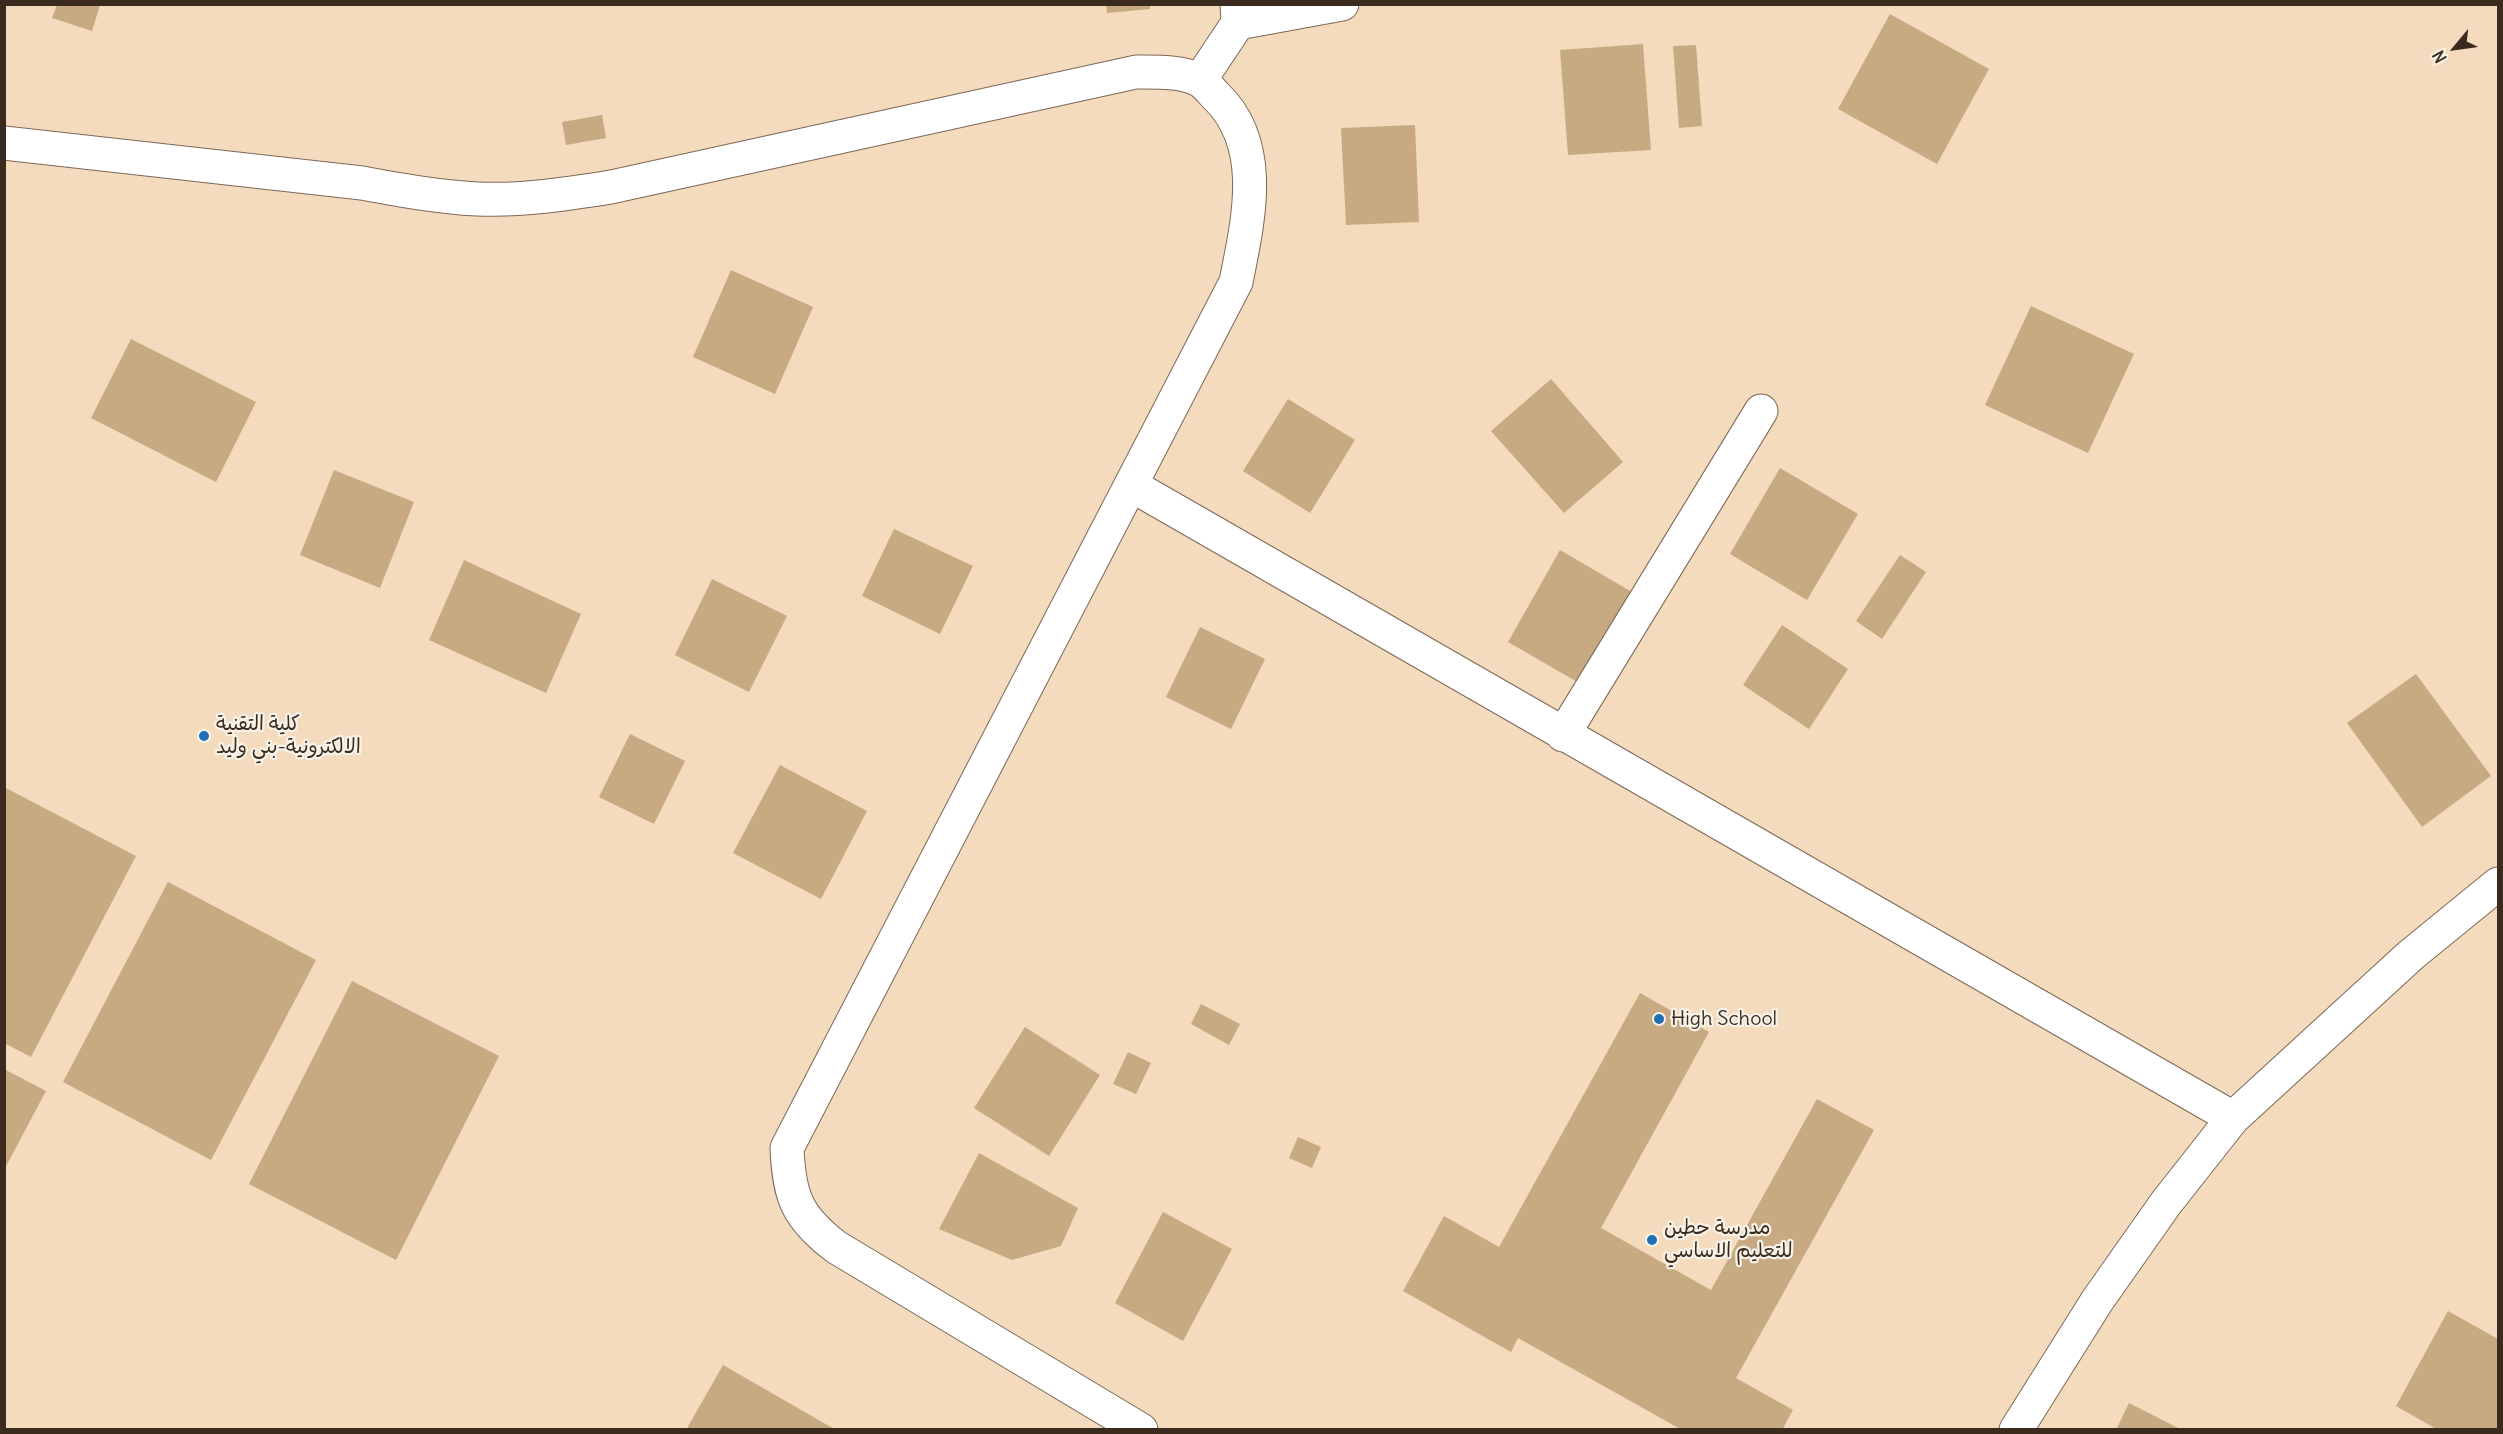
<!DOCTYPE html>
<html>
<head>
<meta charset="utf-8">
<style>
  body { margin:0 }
  #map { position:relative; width:2503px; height:1434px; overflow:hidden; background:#f4dbbe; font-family:Delius,sans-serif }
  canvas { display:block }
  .frame { position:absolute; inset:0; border:6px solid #3b2a1e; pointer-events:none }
  .north { position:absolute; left:2425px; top:18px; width:60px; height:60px; -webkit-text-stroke:4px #f7f3e8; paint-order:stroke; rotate:241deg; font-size:16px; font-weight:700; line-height:24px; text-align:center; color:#3b2a1e }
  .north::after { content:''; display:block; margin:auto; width:21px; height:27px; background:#3b2a1e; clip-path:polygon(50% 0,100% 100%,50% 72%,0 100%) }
</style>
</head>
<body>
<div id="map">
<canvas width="2503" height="1434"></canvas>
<div class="frame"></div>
<div class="north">N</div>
</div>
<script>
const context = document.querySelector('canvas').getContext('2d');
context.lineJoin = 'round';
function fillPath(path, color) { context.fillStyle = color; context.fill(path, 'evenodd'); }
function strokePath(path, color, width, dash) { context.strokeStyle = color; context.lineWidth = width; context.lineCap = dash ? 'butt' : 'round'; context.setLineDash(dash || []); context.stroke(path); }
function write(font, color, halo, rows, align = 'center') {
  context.font = font + ' Delius,"Playpen Sans Arabic",sans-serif'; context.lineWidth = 4.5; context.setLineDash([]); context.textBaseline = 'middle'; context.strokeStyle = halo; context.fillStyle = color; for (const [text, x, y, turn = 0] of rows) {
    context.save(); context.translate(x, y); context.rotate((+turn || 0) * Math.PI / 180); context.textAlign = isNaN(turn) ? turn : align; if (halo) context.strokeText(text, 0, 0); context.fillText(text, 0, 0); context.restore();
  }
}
const building = new Path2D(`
  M1106,4H1150V9L1107,13Z
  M57,5H100L92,31L52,18Z
  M1890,14L1989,69L1937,164L1838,109Z
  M1643,44L1651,150L1568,155L1560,50Z
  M1696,45L1702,126L1679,128L1673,46Z
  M602,115L606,138L566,145L562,122Z
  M1415,125L1419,222L1346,225L1341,128Z
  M731,270L813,307L775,394L693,357Z
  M2031,306L2134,354L2088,453L1985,405Z
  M131,339L256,402L216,482L91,418Z
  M1551,379L1623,462L1564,513L1491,431Z
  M1288,399L1355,440L1310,513L1243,471Z
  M1780,468L1858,514L1807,600L1730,554Z
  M334,470L414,502L380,588L300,555Z
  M894,529L973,566L940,634L862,596Z
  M1560,550L1632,592L1579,683L1508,642Z
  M1900,555L1926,572L1882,639L1856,621Z
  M464,560L581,614L546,693L429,640Z
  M712,579L787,616L749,692L675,655Z
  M1782,625L1848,669L1809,729L1743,685Z
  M1200,627L1265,659L1231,729L1166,697Z
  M2416,674L2491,776L2422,827L2347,723Z
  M630,734L685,761L654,824L599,797Z
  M780,765L867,811L821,899L733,853Z
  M4,787L136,856L31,1057L4,1043Z
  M168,882L316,960L211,1160L63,1082Z
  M352,981L499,1056L396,1260L249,1184Z
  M1640,993L1709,1032L1601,1228L1711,1290L1817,1099L1874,1130L1736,1378L1793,1410L1782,1430H1682L1518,1338L1511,1352L1403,1291L1444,1216L1499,1247Z
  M1201,1004L1240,1024L1229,1045L1191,1024Z
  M1025,1027L1100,1075L1049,1156L974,1108Z
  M1128,1052L1151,1063L1136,1094L1113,1084Z
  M4,1069L46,1091L4,1170Z
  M1298,1137L1321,1147L1312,1168L1289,1158Z
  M979,1153L1078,1208L1061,1246L1012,1260L939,1229Z
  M1163,1212L1232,1249L1183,1341L1115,1303Z
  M2448,1311L2498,1339V1430H2438L2396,1406Z
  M723,1365L836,1430H686Z
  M2129,1403L2182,1430H2116Z`);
const minor = new Path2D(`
  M1238,23L1342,4
  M1200,80L1238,23L1237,4
  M4,143L362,183C400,190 438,197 477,199C522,201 567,194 611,187L1136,72C1156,72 1181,71 1199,80C1205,83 1211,91 1216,96C1267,145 1248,221 1236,282L787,1148C789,1197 797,1217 836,1247L1141,1430
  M1131,485L2233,1118
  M1563,735L1761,411
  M2016,1430L2097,1301L2166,1203L2233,1118L2411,955L2498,884`);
const markers = [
  [204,736,6,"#1f6fb2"],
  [1659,1019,6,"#1f6fb2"],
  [1652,1240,6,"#1f6fb2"]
];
const poiNames = [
  ["كلية التقنية",216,724],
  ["الالكترونية-بني وليد",216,747],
  ["High School",1671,1019],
  ["مدرسة حطين",1664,1228],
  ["للتعليم الاساسي",1664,1251]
];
fillPath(building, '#c7a982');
strokePath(minor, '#7c6856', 35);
strokePath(minor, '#fff', 33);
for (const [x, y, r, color] of markers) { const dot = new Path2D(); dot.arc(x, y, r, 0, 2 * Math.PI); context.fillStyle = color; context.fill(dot); strokePath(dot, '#f7f3e8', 2); }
write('20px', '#3b2a1e', '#f7f3e8', poiNames, 'left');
</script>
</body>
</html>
